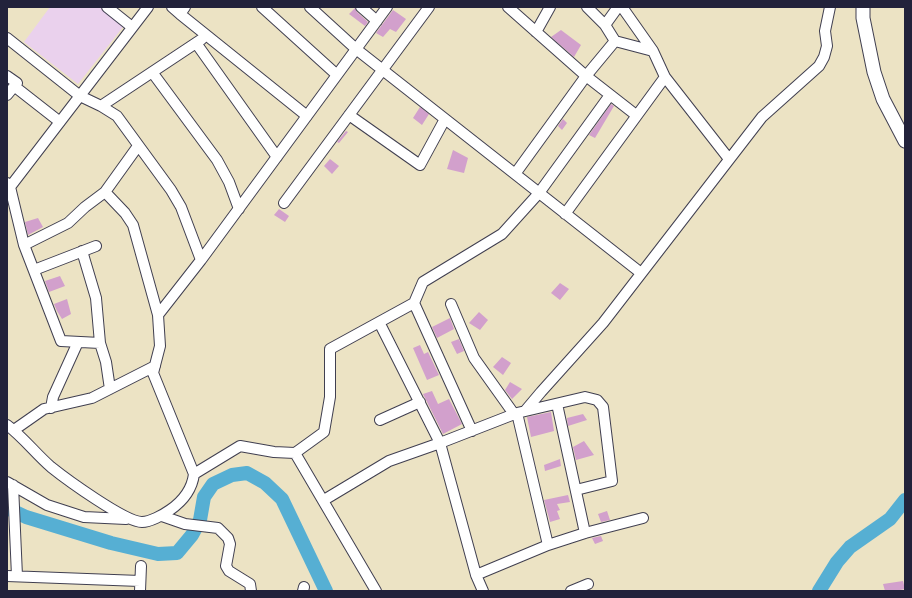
<!DOCTYPE html>
<html>
<head>
<meta charset="utf-8">
<style>
  body { margin:0 }
  #map { position:relative; width:912px; height:598px; overflow:hidden; background:#ece3c4; font-family:Mali,sans-serif }
  canvas { display:block }
  .frame { position:absolute; inset:0; border:8px solid #22223b; pointer-events:none }
</style>
</head>
<body>
<div id="map">
<canvas width="912" height="598"></canvas>
<div class="frame"></div>
</div>
<script>
const context = document.querySelector('canvas').getContext('2d');
context.lineJoin = 'round';
function fillPath(path, color) { context.fillStyle = color; context.fill(path, 'evenodd'); }
function strokePath(path, color, width, dash) { context.strokeStyle = color; context.lineWidth = width; context.lineCap = dash ? 'butt' : 'round'; context.setLineDash(dash || []); context.stroke(path); }
const built = new Path2D(`
  M50,7H100L123,27L78,84L24,42Z`);
const river = new Path2D(`
  M7,508L26,517L111,543L158,554L177,553L192,535L200,520L204,497L213,484L232,475L247,473L265,483L282,499L326,591
  M819,591L837,562L850,547L890,519L905,500`);
const building = new Path2D(`
  M355,8L357,12L368,22L365,26L349,14Z
  M393,10L406,19L396,32L390,29L383,37L376,33Z
  M561,30L581,45L574,57L551,37Z
  M611,104L614,106L595,138L589,135Z
  M420,107L429,114L422,125L413,118Z
  M563,119L567,123L562,130L558,126Z
  M346,131L348,132L339,143L337,142Z
  M453,150L468,158L464,173L447,169Z
  M330,159L339,166L332,174L324,166Z
  M279,209L289,216L285,222L274,215Z
  M38,218L43,227L28,235L25,222Z
  M60,276L65,286L49,292L45,281Z
  M560,283L569,289L560,300L551,293Z
  M67,299L71,314L62,319L57,311L54,304Z
  M479,312L488,320L480,330L469,323Z
  M450,318L454,329L437,338L432,327Z
  M459,339L464,351L457,354L451,342Z
  M420,345L424,354L428,352L439,375L427,380L413,348Z
  M502,357L511,363L503,375L493,367Z
  M510,382L522,389L512,399L505,390Z
  M432,391L438,404L449,399L462,424L443,434L423,394Z
  M551,412L554,431L531,437L527,417Z
  M583,414L587,420L568,426L567,418Z
  M584,441L594,455L576,460L573,447Z
  M560,459L561,466L545,471L544,465Z
  M568,495L570,502L557,504L560,510L557,511L560,519L550,522L544,500Z
  M607,511L610,520L601,522L598,514Z
  M601,536L603,541L595,544L592,538Z
  M903,581L905,589L895,591H885L883,584Z`);
const minor = new Path2D(`
  M107,7L132,27
  M172,7L180,14
  M185,7L180,14L307,116
  M262,7L337,75
  M310,7L356,49L641,273
  M361,7L377,21
  M508,7L586,76L636,115
  M605,25L618,7
  M536,32L550,7
  M7,38L80,96L101,106L117,116L171,190L181,207L201,260
  M615,41L653,51
  M196,43L277,157
  M152,72L217,160L229,182L239,209
  M7,76L17,83L7,95
  M665,77L729,159
  M14,86L60,122
  M101,106L202,39
  M349,115L420,165L445,119
  M515,174L586,76L615,41L605,25L587,7
  M7,183L10,187L24,245L61,341L100,343L106,362L110,389
  M10,187L148,7
  M105,192L138,146
  M284,203L429,7
  M565,214L665,77L653,51L622,7
  M82,251L96,298L100,343
  M34,270L96,246
  M414,303L423,282L502,234L539,193L610,95
  M451,304L474,358L514,414
  M158,315L201,260L387,7
  M379,322L440,443L476,575L483,591
  M557,404L585,533
  M51,408L53,397L78,342
  M525,411L541,392L603,323L762,117L819,66L824,57L827,46L825,31L830,7
  M517,413L548,545
  M380,420L420,402
  M7,425C23,437 36,454 51,467C66,479 125,522 142,522C150,522 163,515 170,510C183,501 192,490 194,474L153,373L160,346L158,315L133,225L125,213L105,192L85,207L68,223L24,245
  M14,430L44,409L92,398L155,366
  M295,453L324,432L330,397V349L414,303L472,431
  M194,474L240,446L274,452L295,453L376,591
  M7,482L47,505L84,517L126,519
  M13,485L17,576
  M324,500L389,461L440,443L517,413L585,397L597,400L603,407L612,481L576,490
  M162,516L185,524L218,528L228,538L230,544L226,566L229,571L250,584L251,591
  M476,575L548,545L585,533L643,518
  M7,576L140,581
  M140,591L141,566
  M303,591L304,587
  M571,591L588,584`);
const major = new Path2D(`
  M863,7V18L874,72L883,99L905,141`);
fillPath(built, '#ead1ed');
strokePath(river, '#56afd3', 14);
fillPath(building, '#d2a0cc');
strokePath(minor, '#403f50', 12);
strokePath(major, '#403f50', 15);
strokePath(minor, '#fff', 10);
strokePath(major, '#fff', 13);
</script>
</body>
</html>
